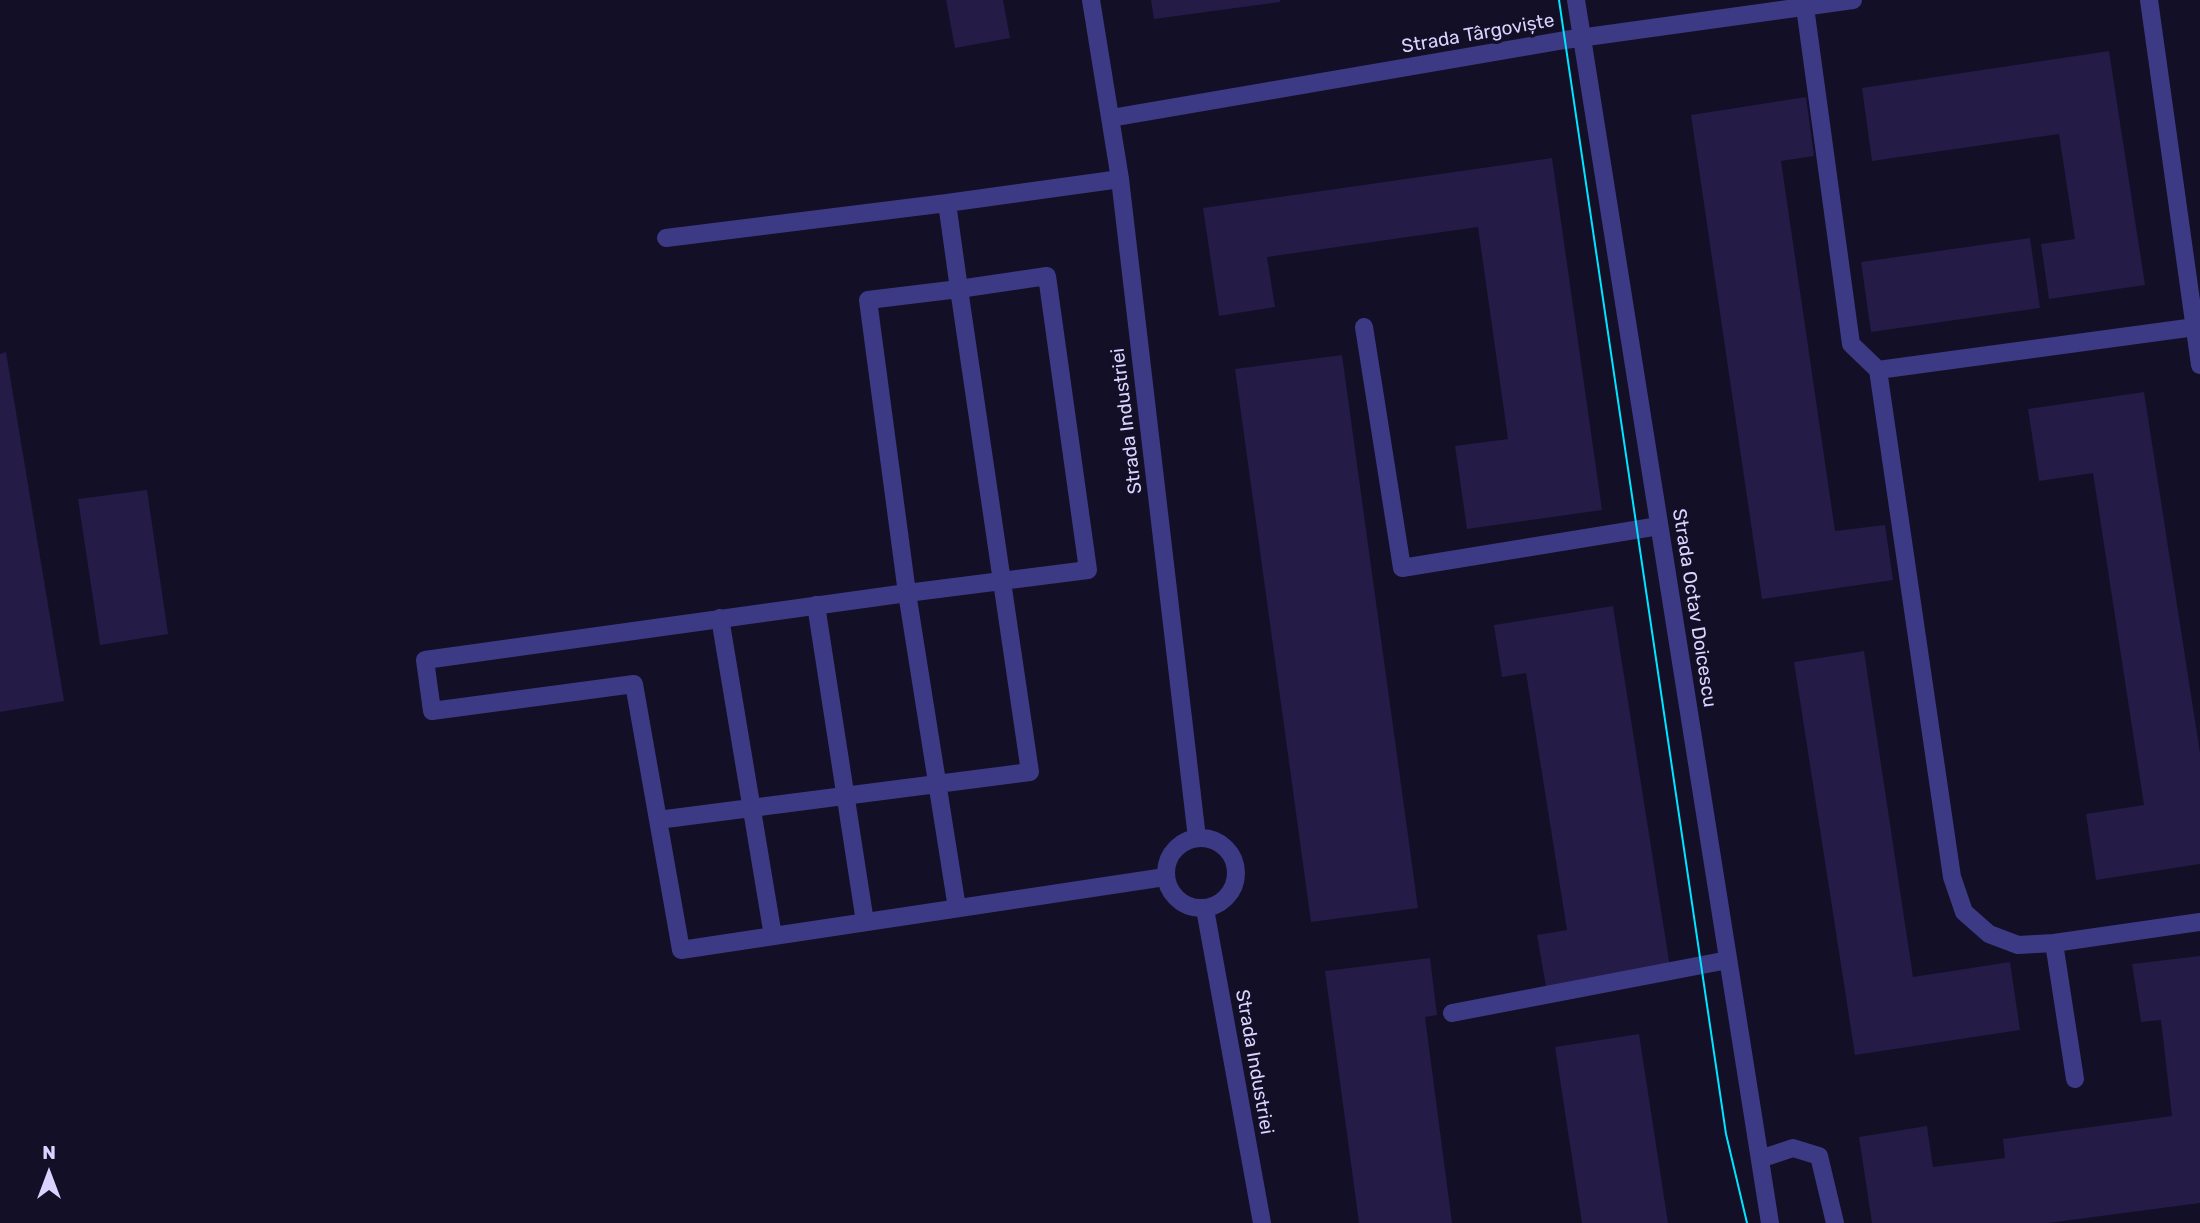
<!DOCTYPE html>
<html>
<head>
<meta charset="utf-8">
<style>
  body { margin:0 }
  #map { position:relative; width:2200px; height:1223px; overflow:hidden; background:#130f26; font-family:Rubik,sans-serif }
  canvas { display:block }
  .north { position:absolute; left:14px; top:1139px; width:70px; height:70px; -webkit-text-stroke:5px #130f26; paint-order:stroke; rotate:0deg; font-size:19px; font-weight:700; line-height:28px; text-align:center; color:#d9d4ff }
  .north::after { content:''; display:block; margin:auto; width:24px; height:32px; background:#d9d4ff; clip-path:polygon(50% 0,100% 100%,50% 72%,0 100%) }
</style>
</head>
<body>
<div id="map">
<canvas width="2200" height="1223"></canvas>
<div class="north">N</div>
</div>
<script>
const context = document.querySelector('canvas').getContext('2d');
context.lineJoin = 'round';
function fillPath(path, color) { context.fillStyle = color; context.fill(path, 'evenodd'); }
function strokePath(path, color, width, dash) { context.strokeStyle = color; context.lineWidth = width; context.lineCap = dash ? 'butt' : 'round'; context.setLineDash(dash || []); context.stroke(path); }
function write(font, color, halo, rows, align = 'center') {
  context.font = font + ' Rubik,sans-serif'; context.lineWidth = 7; context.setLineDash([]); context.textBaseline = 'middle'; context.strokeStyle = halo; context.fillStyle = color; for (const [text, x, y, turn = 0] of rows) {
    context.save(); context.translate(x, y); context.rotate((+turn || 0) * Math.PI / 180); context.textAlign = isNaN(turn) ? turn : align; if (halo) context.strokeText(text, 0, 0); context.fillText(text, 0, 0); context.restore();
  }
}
const building = new Path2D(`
  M946,0H1003L1010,38L955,48Z
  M1151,0H1280V2L1154,19Z
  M2109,51L2145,285L2049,299L2041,244L2075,239L2059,134L1872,161L1862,88Z
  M1806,97L1814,156L1781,161L1835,531L1885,525L1893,580L1762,599L1691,115Z
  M1552,158L1602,510L1467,529L1455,446L1508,439L1478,227L1267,257L1275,307L1219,316L1203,208Z
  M2030,238L2040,308L1871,332L1861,262Z
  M6,352L64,701L0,712V354Z
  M1342,355L1418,908L1311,922L1235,369Z
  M2144,392L2200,753V864L2096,880L2086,814L2144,805L2093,473L2039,481L2028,409Z
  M147,490L168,634L100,645L78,499Z
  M1613,606L1670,967L1546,987L1537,935L1567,930L1526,673L1502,677L1494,625Z
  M1864,651L1913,977L2010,962L2020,1030L1855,1055L1794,662Z
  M2200,956V1203L2048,1223H1872L1859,1137L1927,1126L1933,1167L2005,1158L2003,1139L2172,1116L2161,1020L2141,1022L2132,964Z
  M1430,958L1437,1015L1425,1017L1452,1223H1359L1325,971Z
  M1639,1034L1668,1223H1582L1555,1047Z`);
const service = new Path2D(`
  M1805,7L1851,344L1878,370
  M1120,179L947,203L959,289L868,300L907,593L425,660L432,711L634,684L681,950L1165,877
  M666,238L947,203
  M1364,327L1402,568L1659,526
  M2195,327L1878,370L1952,877L1964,912L1989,934L2018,945L2054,943L2200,922
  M816,605L865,922
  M720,618L773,936
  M658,820L1030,772L959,289L1047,276L1088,570L907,593L957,908
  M2054,943L2075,1079
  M1452,1013L1728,960
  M1760,1159L1793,1148L1819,1156L1835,1223`);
const minor = new Path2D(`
  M1091,0L1120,179L1197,838
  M1576,0L1770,1223
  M2149,0L2200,365
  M1111,118L1565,40L1853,0
  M1166 873a35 35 0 1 1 70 0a35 35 0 1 1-70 0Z
  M1205,909L1262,1223`);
const tram = new Path2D(`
  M1559,0L1726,1134L1747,1223`);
const streetNames = [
  ["Strada Târgoviște",1478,34,-10],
  ["Strada Industriei",1127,421,-97],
  ["Strada Octav Doicescu",1694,608,81],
  ["Strada Industriei",1254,1062,80]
];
fillPath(building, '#241b47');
strokePath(service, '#3d3a85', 18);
strokePath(minor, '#3d3a85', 18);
strokePath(tram, '#00e5ff', 2);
write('19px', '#d9d4ff', '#130f26', streetNames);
</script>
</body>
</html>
